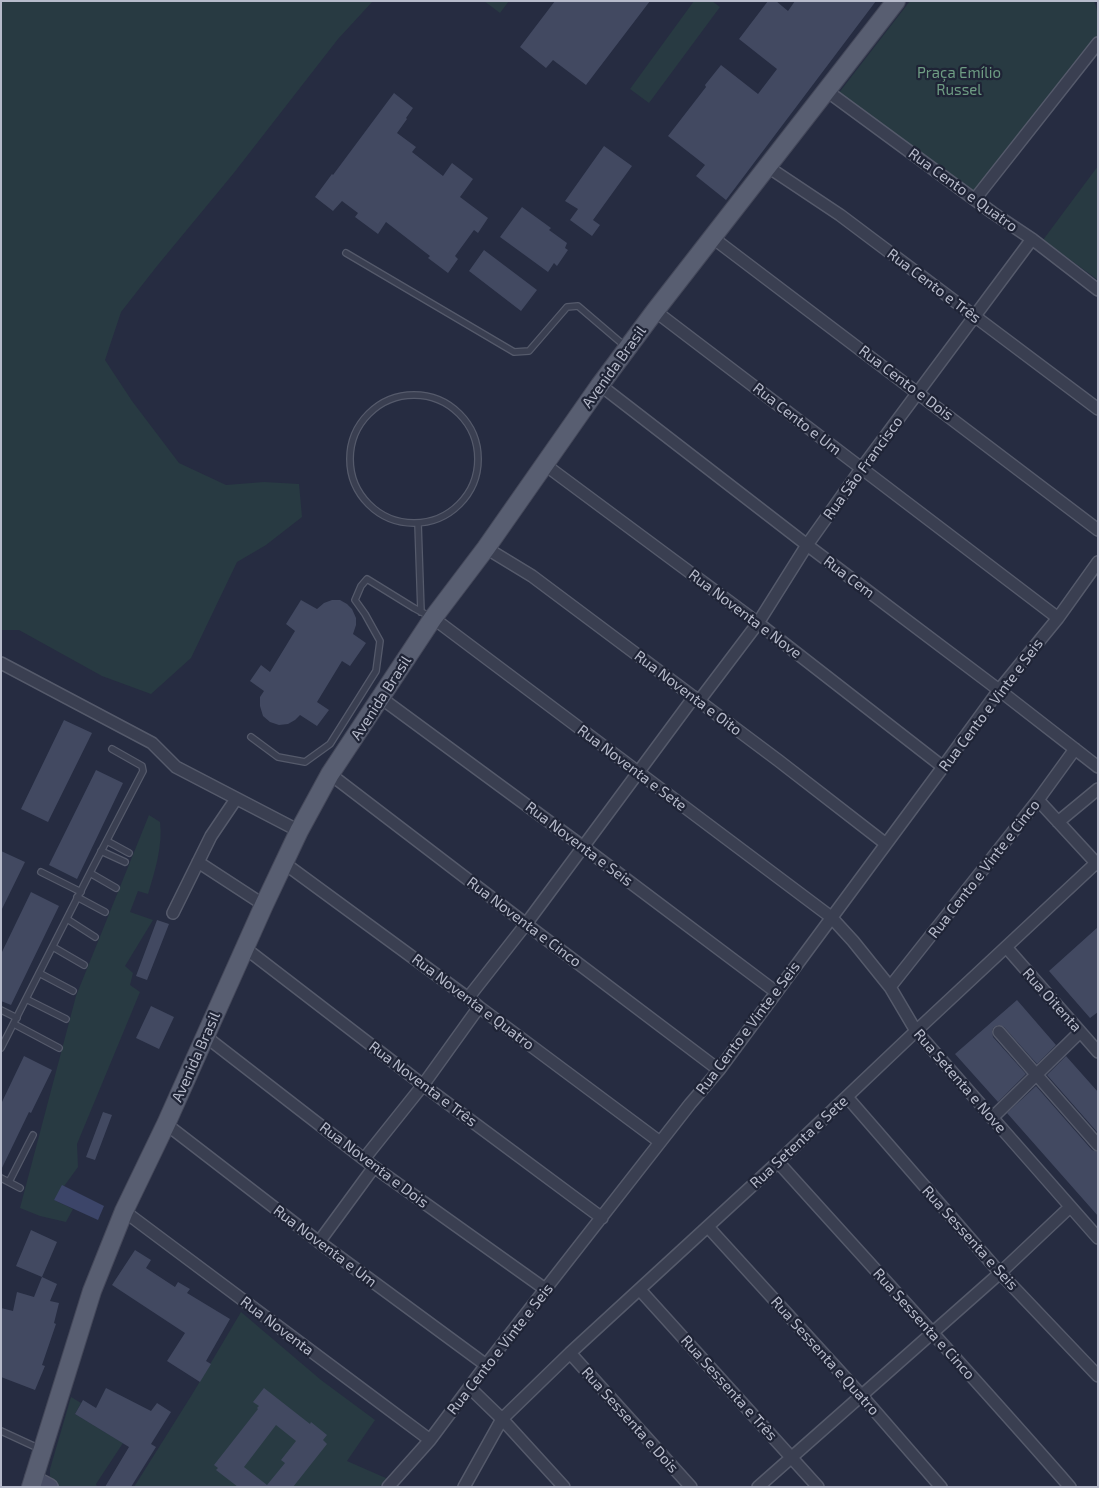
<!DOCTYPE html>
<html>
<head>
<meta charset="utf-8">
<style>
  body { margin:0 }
  #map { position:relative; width:1099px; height:1488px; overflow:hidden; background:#262c41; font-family:"Exo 2",sans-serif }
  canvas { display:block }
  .frame { position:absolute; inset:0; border:2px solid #b7bbcb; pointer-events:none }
</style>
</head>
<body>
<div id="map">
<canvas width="1099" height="1488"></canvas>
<div class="frame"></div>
</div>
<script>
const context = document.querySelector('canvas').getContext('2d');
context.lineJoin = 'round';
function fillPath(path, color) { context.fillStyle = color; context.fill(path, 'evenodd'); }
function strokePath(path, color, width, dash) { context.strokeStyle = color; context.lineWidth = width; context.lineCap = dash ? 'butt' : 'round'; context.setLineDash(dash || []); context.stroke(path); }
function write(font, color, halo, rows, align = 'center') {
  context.font = font + ' "Exo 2",sans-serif'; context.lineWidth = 4.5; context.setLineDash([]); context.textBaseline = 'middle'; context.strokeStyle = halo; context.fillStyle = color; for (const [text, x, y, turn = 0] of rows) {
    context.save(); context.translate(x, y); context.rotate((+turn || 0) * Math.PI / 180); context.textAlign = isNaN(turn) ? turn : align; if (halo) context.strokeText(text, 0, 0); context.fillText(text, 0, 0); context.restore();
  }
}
const green = new Path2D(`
  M1,1H373L338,39L233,174L157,266L121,312L105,360L132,401L179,463L226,485L264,482L299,484L302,517L266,545L237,562L191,658L151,694L102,676L19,630H1Z
  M484,1H509L500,13Z
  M694,1H712L720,7L649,103L630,89Z
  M910,1H1094C1099,12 1098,24 1098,36L974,192L838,94Z
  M1098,166V280L1043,240Z
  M149,815L160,822C163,845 155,871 148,894L138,891L130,912L153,920L125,966L133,973L130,985L140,992L77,1144L78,1167L54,1200L73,1209L66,1222L40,1216L20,1208L76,996Z
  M241,1312L321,1380L375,1420L347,1461L388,1479L379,1487H134L193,1393Z
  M71,1397L81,1403L75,1414L123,1443L96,1484L97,1487H59L50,1477V1469Z`);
const water = new Path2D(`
  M62,1185L104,1206L98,1220L54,1200Z`);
const building = new Path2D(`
  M555,1H650L586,85L553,60L546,68L520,47Z
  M768,1H776L788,11L795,1H876L726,200L696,176L705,165L668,136L706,87L705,85L721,65L758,94L777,69L739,39Z
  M394,93L413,108L406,118L407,119L397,133L416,147L412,152L443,176L452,163L473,179L460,197L488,218L478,233L474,230L455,256L458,259L448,273L428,258L430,256L386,222L378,234L355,217L358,213L342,201L333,211L315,197L332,174L333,175Z
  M604,146L632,166L593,220L600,225L592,236L570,220L578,209L565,201Z
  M522,207L551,228L549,230L567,243L565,248L568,250L557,266L554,263L548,272L500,237Z
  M484,250L537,290L521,311L469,271Z
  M301,600L317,609L324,603L332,600H340L347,604L352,609L356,618V625L353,634L366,643L350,666L342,661L317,702L329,710L317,726L300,715L295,720L288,724L279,725L270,722L263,716L260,706V697L264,691L250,681L261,665L270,672L295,631L286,624Z
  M64,720L92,733L48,822L21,809Z
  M96,770L123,783L77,879L49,865Z
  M1,851L25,862L1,911Z
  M31,892L59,906L11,1005L1,1001V954Z
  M157,920L169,924L147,980L136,976Z
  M1098,927V1012L1090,1018L1049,971Z
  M1017,1000L1056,1045L1037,1064L1004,1027L998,1025L994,1027L992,1030L993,1037L1026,1074L998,1102L955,1054Z
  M151,1006L174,1017L159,1049L136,1038Z
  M24,1056L52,1070L31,1113L29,1112L1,1170V1104Z
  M1066,1056L1098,1092V1133L1047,1075Z
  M1036,1086L1092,1150L1098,1152V1216L1007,1113Z
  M103,1112L112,1115L95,1160L86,1157Z
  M31,1230L57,1242L42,1277L16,1266Z
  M135,1250L151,1260L146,1268L175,1287L178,1282L190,1289L187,1293L230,1319L206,1361L211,1364L200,1382L167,1361L185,1333L112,1285Z
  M42,1277L57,1284L50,1301L59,1303L54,1323L56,1324L42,1365L45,1366L35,1390L1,1377V1308L13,1311L17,1292L34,1297Z
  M106,1388L151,1411L157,1403L171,1412L151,1444L156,1447L131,1487H105L129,1447L75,1414L83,1400L96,1408Z
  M264,1388L310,1424L311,1422L327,1435L323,1440L327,1444L293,1487H238L216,1470L218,1468L214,1465L258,1409L257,1408L259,1406L253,1402ZM276,1425L296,1441L281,1460L285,1463L267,1485L244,1467Z`);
const lane = new Path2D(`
  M346,253L514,352L529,351L567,307L578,306L626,347
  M350 459a64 64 0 1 1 128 0a64 64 0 1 1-128 0Z
  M418,523L421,612
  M251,737L278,757L305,762L330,744L376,671L380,641L365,614L355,600L361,586L367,579L414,608L431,617
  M107,841L129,853
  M101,851L125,862
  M41,872L81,892
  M90,873L116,888
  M77,897L105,912
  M67,919L95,937
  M53,947L84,965
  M39,973L73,991
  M26,999L66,1019
  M1,1010L17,1018
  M14,1024L59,1048
  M1,1048L93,867L143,771L142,766L112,749
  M1,1178L20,1188
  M9,1182L33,1135
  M1,1431L40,1449`);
const street = new Path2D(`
  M827,91L993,213L1032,239L1098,290
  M768,167L840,215L1098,409
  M975,199L1098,43
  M713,238L1098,530
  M655,311L1058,618
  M600,385L807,545L999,690L1098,767
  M544,464L758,623L943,767
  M486,548L532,576L779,761L886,844
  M433,618L831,917L853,941L890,987L916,1031L1098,1238
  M1,663L152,743L176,767L299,831
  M381,698L582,846L776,992
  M699,701L758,623L807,545L861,469L1032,239
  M330,774L526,924L719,1070
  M1038,800L1098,865
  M1058,822L1098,789
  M198,862L264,905
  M284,863L468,998L479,1007L660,1142
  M173,913L211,836L236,799
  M1006,947L1098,1052
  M245,948L423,1085L602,1218
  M890,987L1038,800L1075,749
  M468,998L526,924L694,697
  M999,1032L1098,1145
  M205,1036L374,1167L545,1289
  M847,1097L1000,1273L1098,1376
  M992,1118L1080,1032
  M166,1124L319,1242L486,1365
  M364,1159L423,1085L479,1007
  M778,1162C875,1270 974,1377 1070,1487
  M124,1211C227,1287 328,1364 430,1440
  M708,1227L862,1396L941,1487
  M319,1242L374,1167
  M640,1290L818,1487
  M570,1353L691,1487
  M470,1388L502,1419L564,1487
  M388,1487L430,1440L486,1365L690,1104L719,1070L943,767L999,690L1058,618L1098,562
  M464,1487L502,1419L570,1353L778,1162L916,1031L1096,863
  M758,1487L1000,1273L1070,1207`);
const secondary = new Path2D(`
  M33,1478L50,1487`);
const primary = new Path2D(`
  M31,1487L92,1291L124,1211L166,1124L264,905L299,831L330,774L433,618L486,548L600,385L655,311L896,1`);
const parkNames = [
  ["Praça Emílio",959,73],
  ["Russel",959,90]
];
const streetNames = [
  ["Rua Cento e Quatro",963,190,36],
  ["Rua Cento e Três",934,286,37],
  ["Avenida Brasil",614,367,-54],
  ["Rua Cento e Dois",906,383,37],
  ["Rua Cento e Um",797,419,38],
  ["Rua São Francisco",863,468,-54],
  ["Rua Cem",849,577,37],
  ["Rua Noventa e Nove",745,614,37],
  ["Rua Noventa e Oito",688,693,37],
  ["Avenida Brasil",381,698,-57],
  ["Rua Cento e Vinte e Seis",991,705,-53],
  ["Rua Noventa e Sete",632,768,37],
  ["Rua Noventa e Seis",579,844,37],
  ["Rua Cento e Vinte e Cinco",984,869,-52],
  ["Rua Noventa e Cinco",524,922,37],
  ["Rua Oitenta",1052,1000,48],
  ["Rua Noventa e Quatro",473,1002,37],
  ["Rua Cento e Vinte e Seis",748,1028,-53],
  ["Avenida Brasil",196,1057,-66],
  ["Rua Setenta e Nove",960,1081,49],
  ["Rua Noventa e Três",423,1084,37],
  ["Rua Setenta e Sete",799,1142,-43],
  ["Rua Noventa e Dois",374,1165,37],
  ["Rua Sessenta e Seis",970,1238,48],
  ["Rua Noventa e Um",325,1246,37],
  ["Rua Sessenta e Cinco",924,1324,48],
  ["Rua Noventa",277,1326,37],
  ["Rua Cento e Vinte e Seis",500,1349,-52],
  ["Rua Sessenta e Quatro",825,1356,48],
  ["Rua Sessenta e Três",729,1388,48],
  ["Rua Sessenta e Dois",630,1420,48]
];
fillPath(green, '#283a42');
fillPath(water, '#3c4569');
fillPath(building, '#424961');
strokePath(lane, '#555a6b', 8);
strokePath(street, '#555a6b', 14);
strokePath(secondary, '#555a6b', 18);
strokePath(primary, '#44485a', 20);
strokePath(lane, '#3a3f51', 5.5);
strokePath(street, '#3a3f51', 11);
strokePath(secondary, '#484d64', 15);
strokePath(primary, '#585e71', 18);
write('15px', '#6e9c83', '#1f2436', parkNames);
write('15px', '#b7bbcb', '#1f2436', streetNames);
</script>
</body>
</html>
